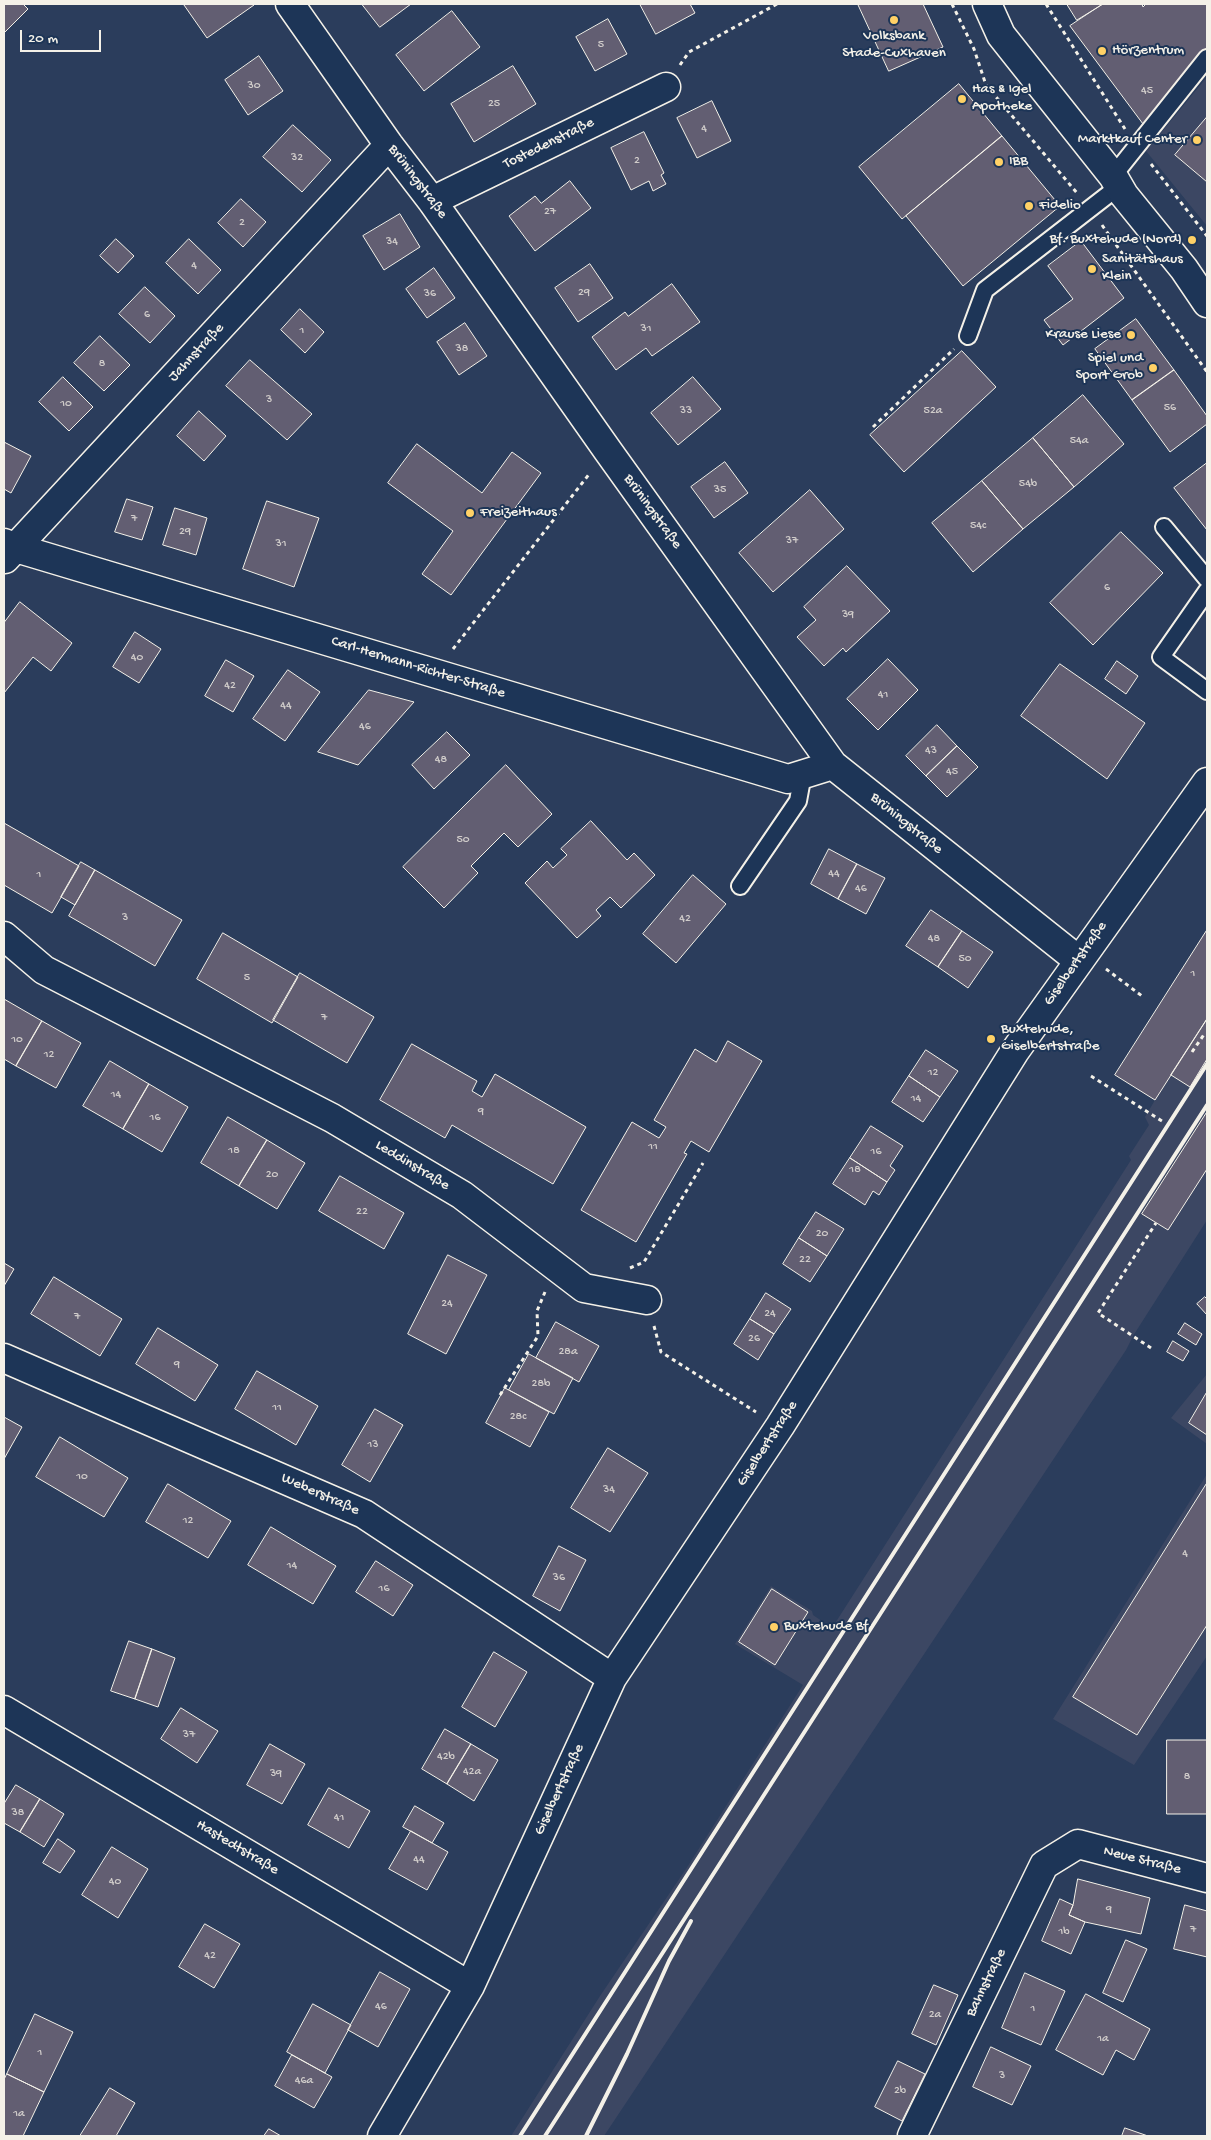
<!DOCTYPE html>
<html>
<head>
<meta charset="utf-8">
<style>
  body { margin:0 }
  #map { position:relative; width:1211px; height:2140px; overflow:hidden; background:#2b3d5c; font-family:"Gochi Hand",sans-serif }
  canvas { display:block }
  .frame { position:absolute; inset:0; border:5px solid #f4f1e8; pointer-events:none }
  .scale { position:absolute; left:20px; top:30px; width:81px; height:22px; box-sizing:border-box; border:2px solid #f4f1e8; border-top:0; padding-left:6px; font-size:15px; line-height:18px; white-space:nowrap; color:#f4f1e8; -webkit-text-stroke:4px #1d3557; paint-order:stroke }
</style>
</head>
<body>
<div id="map">
<canvas width="1211" height="2140"></canvas>
<div class="frame"></div>
<div class="scale">20 m</div>
</div>
<script>
const context = document.querySelector('canvas').getContext('2d');
context.lineJoin = 'round';
function fillPath(path, color) { context.fillStyle = color; context.fill(path, 'evenodd'); }
function strokePath(path, color, width, dash) { context.strokeStyle = color; context.lineWidth = width; context.lineCap = dash ? 'butt' : 'round'; context.setLineDash(dash || []); context.stroke(path); }
function write(font, color, halo, rows, align = 'center') {
  context.font = font + ' "Gochi Hand",sans-serif'; context.lineWidth = 4; context.setLineDash([]); context.textBaseline = 'middle'; context.strokeStyle = halo; context.fillStyle = color; for (const [text, x, y, turn = 0] of rows) {
    context.save(); context.translate(x, y); context.rotate((+turn || 0) * Math.PI / 180); context.textAlign = isNaN(turn) ? turn : align; if (halo) context.strokeText(text, 0, 0); context.fillText(text, 0, 0); context.restore();
  }
}
const built = new Path2D(`
  M1207,77V226L1146,151Z
  M1207,930V1220L1133,1336L1126,1350L604,2136H511L600,1996L686,1869L803,1685L735,1644L771,1586L812,1611L813,1615L832,1628L1131,1160L1129,1156L1149,1125L1145,1117L1155,1100L1115,1075Z
  M1207,1374V1444L1171,1418Z
  M1207,1474V1656L1134,1765L1053,1719Z`);
const building = new Path2D(`
  M4,4H23L28,9L4,33Z
  M186,4H253L254,5L207,38L184,5Z
  M362,4H411L380,27Z
  M640,4H690L695,13L656,34Z
  M858,4H923L943,47L889,71Z
  M1067,4H1103L1077,20Z
  M1103,4H1142L1143,7L1146,4H1207V53L1146,128L1070,26Z
  M452,11L480,47L424,91L396,55Z
  M608,19L627,54L595,71L576,37Z
  M259,56L283,91L248,115L225,80Z
  M513,66L536,104L474,142L451,104Z
  M959,84L1002,136L902,219L859,167Z
  M712,101L731,141L697,158L677,118Z
  M1207,117V182L1175,155Z
  M293,125L331,160L302,192L263,157Z
  M644,132L664,173L661,175L666,184L653,191L649,181L631,190L611,148Z
  M1002,136L1060,206L963,286L906,216Z
  M570,181L591,208L535,251L509,216L535,196L541,203Z
  M241,199L266,222L243,247L218,223Z
  M400,214L420,247L384,270L363,236Z
  M116,239L134,256L118,273L100,256Z
  M189,239L221,270L198,294L166,263Z
  M1081,241L1124,298L1063,345L1044,320L1073,299L1048,266Z
  M590,264L613,298L578,322L555,288Z
  M434,268L455,298L427,318L406,289Z
  M672,284L700,322L652,356L646,348L616,370L592,337L625,312L628,316Z
  M145,287L175,316L150,343L119,314Z
  M300,309L324,332L305,353L281,330Z
  M1136,319L1174,370L1132,400L1095,349Z
  M465,323L487,356L459,375L437,342Z
  M100,336L130,365L104,391L74,363Z
  M962,351L996,387L904,472L870,435Z
  M250,360L312,414L287,440L226,386Z
  M1174,370L1207,416V424L1170,452L1132,400Z
  M63,377L93,407L69,431L39,402Z
  M693,377L721,409L678,445L651,413Z
  M1083,395L1124,444L1074,487L1033,438Z
  M199,411L226,436L204,461L177,436Z
  M1033,438L1074,487L1023,529L982,481Z
  M4,442L31,456L11,493L4,489Z
  M417,444L482,493L512,452L541,473L451,595L422,574L453,531L388,483Z
  M725,462L748,493L714,518L691,487Z
  M1207,463V530L1174,488Z
  M982,481L1023,529L973,572L932,523Z
  M810,490L844,529L773,592L739,553Z
  M127,499L153,507L142,540L115,532Z
  M267,501L319,518L294,587L243,569Z
  M175,508L207,518L196,555L163,545Z
  M1121,532L1163,573L1093,645L1050,603Z
  M847,566L890,611L846,652L843,648L824,666L797,637L816,620L804,607Z
  M20,602L72,643L51,671L33,657L4,693V623Z
  M135,632L161,649L139,683L113,667Z
  M888,659L918,690L878,730L847,699Z
  M226,660L254,676L233,712L205,696Z
  M1117,661L1138,676L1126,694L1105,679Z
  M1060,664L1145,723L1107,779L1021,716Z
  M288,670L320,692L285,741L253,719Z
  M369,690L414,702L358,765L318,752Z
  M937,725L957,746L926,776L906,756Z
  M447,732L470,755L434,789L412,765Z
  M957,746L978,767L947,797L926,776Z
  M506,765L552,814L518,847L504,833L471,866L478,873L444,908L403,867Z
  M591,821L627,860L634,853L655,875L621,908L610,897L596,910L601,916L577,938L525,883L547,861L553,868L567,855L561,849Z
  M4,823L79,866L52,913L4,885Z
  M829,849L857,864L838,899L811,884Z
  M81,862L95,870L75,905L61,897Z
  M857,864L885,878L866,914L838,899Z
  M95,870L182,920L155,966L69,916Z
  M693,875L726,904L676,963L643,934Z
  M931,910L962,931L938,967L906,946Z
  M1207,930V1019L1155,1100L1115,1075Z
  M962,931L993,952L968,988L938,967Z
  M223,933L298,977L272,1023L197,979Z
  M300,973L374,1017L347,1063L273,1020Z
  M4,999L42,1021L16,1066L4,1059Z
  M1207,1019V1059L1190,1087L1171,1075Z
  M42,1021L81,1043L56,1088L16,1066Z
  M728,1041L762,1061L709,1152L691,1141L684,1153L687,1154L636,1242L581,1210L632,1122L659,1138L666,1127L654,1120L695,1049L716,1062Z
  M412,1044L477,1081L472,1091L482,1097L495,1074L586,1127L553,1184L452,1125L445,1138L380,1100Z
  M926,1050L958,1071L940,1097L909,1076Z
  M110,1061L149,1084L123,1129L83,1106Z
  M909,1076L940,1097L923,1122L892,1102Z
  M149,1084L188,1107L162,1152L123,1129Z
  M1207,1112V1169L1168,1230L1142,1214Z
  M228,1117L267,1140L239,1186L201,1163Z
  M871,1126L903,1146L890,1166L895,1170L887,1182L850,1158Z
  M267,1140L305,1163L277,1209L239,1186Z
  M850,1158L887,1182L879,1195L873,1191L865,1205L833,1184Z
  M340,1176L404,1213L384,1249L319,1211Z
  M816,1212L844,1229L827,1256L799,1238Z
  M799,1238L827,1256L810,1282L783,1264Z
  M448,1255L487,1275L446,1354L408,1334Z
  M4,1263L14,1269L4,1286Z
  M54,1277L122,1319L100,1356L31,1314Z
  M766,1293L791,1309L774,1334L750,1319Z
  M1205,1297L1207,1299V1315L1197,1304Z
  M750,1319L774,1334L758,1360L734,1344Z
  M556,1322L599,1346L579,1382L536,1358Z
  M1185,1323L1202,1334L1196,1345L1178,1334Z
  M158,1328L218,1365L195,1401L136,1364Z
  M1173,1341L1189,1351L1183,1361L1167,1352Z
  M529,1354L573,1378L554,1414L509,1390Z
  M257,1371L318,1406L296,1445L235,1409Z
  M505,1388L549,1412L530,1447L486,1423Z
  M1207,1392V1435L1189,1423Z
  M375,1409L403,1425L370,1482L342,1465Z
  M4,1417L22,1427L4,1459Z
  M60,1437L128,1478L104,1517L36,1477Z
  M608,1448L648,1473L610,1532L571,1508Z
  M1207,1483V1625L1137,1735L1073,1697Z
  M168,1484L231,1521L208,1558L146,1522Z
  M271,1527L336,1566L313,1604L248,1565Z
  M559,1546L586,1560L560,1611L533,1596Z
  M376,1561L413,1585L393,1616L356,1592Z
  M772,1589L808,1612L775,1665L739,1642Z
  M129,1641L152,1649L135,1699L111,1691Z
  M152,1649L175,1658L158,1707L135,1699Z
  M494,1652L527,1672L495,1727L462,1707Z
  M181,1708L218,1731L197,1763L161,1739Z
  M445,1729L471,1744L447,1784L422,1769Z
  M1167,1740H1207V1814H1167Z
  M270,1744L305,1764L282,1804L247,1785Z
  M471,1744L498,1760L474,1801L447,1784Z
  M16,1785L40,1799L20,1832L4,1823V1804Z
  M329,1788L370,1811L349,1848L308,1825Z
  M40,1799L64,1814L44,1847L20,1832Z
  M415,1806L444,1823L432,1843L403,1827Z
  M411,1831L448,1852L427,1890L389,1869Z
  M58,1839L75,1851L60,1873L43,1863Z
  M112,1847L148,1869L118,1918L82,1895Z
  M1078,1879L1150,1898L1141,1934L1085,1922L1069,1915L1073,1905Z
  M1060,1899L1073,1905L1069,1915L1085,1922L1071,1954L1042,1941Z
  M1185,1905L1207,1911V1957L1174,1949Z
  M205,1924L240,1944L214,1988L179,1967Z
  M1126,1940L1147,1949L1123,2002L1103,1993Z
  M380,1972L410,1989L378,2047L348,2030Z
  M1025,1973L1065,1991L1041,2045L1002,2028Z
  M934,1985L958,1995L936,2045L912,2034Z
  M1086,1994L1150,2029L1134,2060L1116,2050L1103,2075L1056,2050Z
  M313,2004L351,2025L325,2073L287,2052Z
  M35,2014L73,2032L44,2092L7,2074Z
  M991,2047L1031,2066L1012,2105L973,2087Z
  M292,2055L332,2077L314,2108L275,2086Z
  M898,2061L925,2074L902,2121L875,2107Z
  M7,2074L44,2092L23,2136H4V2080Z
  M110,2088L135,2103L116,2136H80Z
  M1125,2128L1148,2136H1122Z
  M269,2129L281,2136H264Z`);
const path = new Path2D(`
  M952,4L974,49L986,85L1077,193
  M1046,4L1125,129
  M680,65L689,52L777,4
  M1151,164L1207,236
  M1102,225L1207,372
  M873,427L954,349
  M453,649L590,473
  M1106,969L1142,996
  M1192,1052L1205,1033
  M1091,1076L1165,1123
  M630,1268L644,1262L703,1163
  M654,1326L661,1352L756,1412
  M1151,1348L1098,1313L1156,1223
  M500,1395L538,1336L537,1311L545,1292`);
const service = new Path2D(`
  M1113,176L1207,58
  M968,336L985,290L1118,187
  M1164,527L1207,579
  M1207,591L1161,657L1207,691
  M740,886L798,801L803,774`);
const minor = new Path2D(`
  M290,4L389,145L432,201L608,451L833,765L1078,960
  M987,4L1001,35L1113,176L1124,195L1184,269L1207,303
  M432,201L666,87
  M4,543L16,548L788,779L833,765
  M5,559L389,145
  M4,936L44,970L332,1118L462,1195L584,1288L647,1300
  M4,1358L364,1514L612,1678
  M4,1710L470,1986
  M382,2136L470,1986L612,1678L780,1426L1015,1051L1207,782
  M912,2136L1044,1865L1078,1844L1207,1878`);
const rail = new Path2D(`
  M520,2136L1207,1064
  M545,2136L1207,1105
  M586,2136L627,2054L669,1961L691,1921`);
const markers = [
  [894,20,5,"#ffd166"],
  [1102,51,5,"#ffd166"],
  [962,99,5,"#ffd166"],
  [1197,140,5,"#ffd166"],
  [999,162,5,"#ffd166"],
  [1029,206,5,"#ffd166"],
  [1192,240,5,"#ffd166"],
  [1092,269,5,"#ffd166"],
  [1131,335,5,"#ffd166"],
  [1153,368,5,"#ffd166"],
  [470,513,5,"#ffd166"],
  [991,1039,5,"#ffd166"],
  [774,1627,5,"#ffd166"]
];
const numberNames = [
  ["5",601,45],
  ["30",254,86],
  ["45",1147,91],
  ["25",494,104],
  ["4",704,129],
  ["32",297,158],
  ["2",637,161],
  ["27",550,212],
  ["2",242,223],
  ["34",392,242],
  ["4",194,266],
  ["29",584,293],
  ["36",430,294],
  ["6",147,315],
  ["31",646,329],
  ["1",302,331],
  ["38",462,349],
  ["8",102,364],
  ["3",269,400],
  ["10",66,404],
  ["56",1170,408],
  ["33",686,411],
  ["52a",933,411],
  ["54a",1079,441],
  ["54b",1028,484],
  ["35",720,490],
  ["7",134,519],
  ["54c",978,526],
  ["29",185,532],
  ["37",792,541],
  ["31",281,544],
  ["6",1107,588],
  ["39",848,615],
  ["40",137,658],
  ["42",230,686],
  ["41",883,695],
  ["44",286,706],
  ["46",365,727],
  ["43",931,751],
  ["48",441,760],
  ["45",952,772],
  ["50",463,840],
  ["44",834,874],
  ["1",39,875],
  ["46",861,889],
  ["3",125,918],
  ["42",685,919],
  ["48",934,939],
  ["50",965,959],
  ["1",1193,974],
  ["5",247,978],
  ["7",324,1018],
  ["10",17,1040],
  ["12",49,1055],
  ["12",933,1073],
  ["14",116,1095],
  ["14",916,1099],
  ["9",481,1112],
  ["16",155,1118],
  ["11",653,1147],
  ["18",234,1151],
  ["16",876,1152],
  ["18",855,1170],
  ["20",272,1175],
  ["22",362,1212],
  ["20",822,1234],
  ["22",805,1260],
  ["24",447,1304],
  ["24",770,1314],
  ["7",77,1317],
  ["26",754,1339],
  ["28a",568,1352],
  ["9",177,1365],
  ["28b",541,1384],
  ["11",277,1408],
  ["28c",518,1417],
  ["13",373,1445],
  ["10",82,1477],
  ["34",609,1490],
  ["12",188,1521],
  ["4",1185,1554],
  ["14",292,1566],
  ["36",559,1578],
  ["16",384,1589],
  ["37",189,1735],
  ["42b",446,1757],
  ["42a",472,1772],
  ["39",276,1774],
  ["8",1187,1777],
  ["38",18,1813],
  ["41",339,1818],
  ["44",419,1860],
  ["40",115,1882],
  ["9",1109,1910],
  ["7",1193,1930],
  ["1b",1064,1932],
  ["42",210,1956],
  ["46",381,2007],
  ["1",1033,2009],
  ["2a",935,2015],
  ["1a",1103,2039],
  ["1",40,2053],
  ["3",1002,2076],
  ["46a",304,2081],
  ["2b",900,2091],
  ["1a",19,2114]
];
const poiNames = [
  ["Volksbank",894,37,"center"],
  ["Stade-Cuxhaven",894,54,"center"],
  ["Hörzentrum",1112,51],
  ["Has & Igel",972,90],
  ["Apotheke",972,107],
  ["Marktkauf Center",1187,140,"right"],
  ["IBB",1009,162],
  ["Fidelio",1039,206],
  ["Bf. Buxtehude (Nord)",1182,240,"right"],
  ["Sanitätshaus",1102,260],
  ["Klein",1102,277],
  ["Krause Liese",1121,335,"right"],
  ["Spiel und",1143,359,"right"],
  ["Sport Grob",1143,376,"right"],
  ["Freizeithaus",480,513],
  ["Buxtehude,",1001,1030],
  ["Giselbertstraße",1001,1047],
  ["Buxtehude Bf",784,1627]
];
const streetNames = [
  ["Tostedenstraße",549,144,-26],
  ["Brüningstraße",417,182,53],
  ["Jahnstraße",197,353,-47],
  ["Brüningstraße",652,512,54],
  ["Carl-Hermann-Richter-Straße",418,668,17],
  ["Brüningstraße",906,824,39],
  ["Giselbertstraße",1076,964,-55],
  ["Leddinstraße",412,1166,31],
  ["Giselbertstraße",768,1444,-57],
  ["Weberstraße",320,1495,24],
  ["Giselbertstraße",560,1790,-65],
  ["Hastedtstraße",237,1848,31],
  ["Neue Straße",1142,1861,14],
  ["Bahnstraße",987,1983,-64]
];
fillPath(built, '#3c4763');
fillPath(building, '#625e72');
strokePath(building, '#f4f1e8', 1);
strokePath(service, '#f4f1e8', 20);
strokePath(minor, '#f4f1e8', 31);
strokePath(path, '#f4f1e8', 3, [4, 4]);
strokePath(service, '#1d3557', 16);
strokePath(minor, '#1d3557', 28);
strokePath(rail, '#f4f1e8', 4);
for (const [x, y, r, color] of markers) { const dot = new Path2D(); dot.arc(x, y, r, 0, 2 * Math.PI); context.fillStyle = color; context.fill(dot); strokePath(dot, '#1d3557', 2); }
write('12px', '#d0ccca', null, numberNames);
write('15px', '#f4f1e8', '#1d3557', poiNames, 'left');
write('15px', '#f4f1e8', '#1d3557', streetNames);
</script>
</body>
</html>
